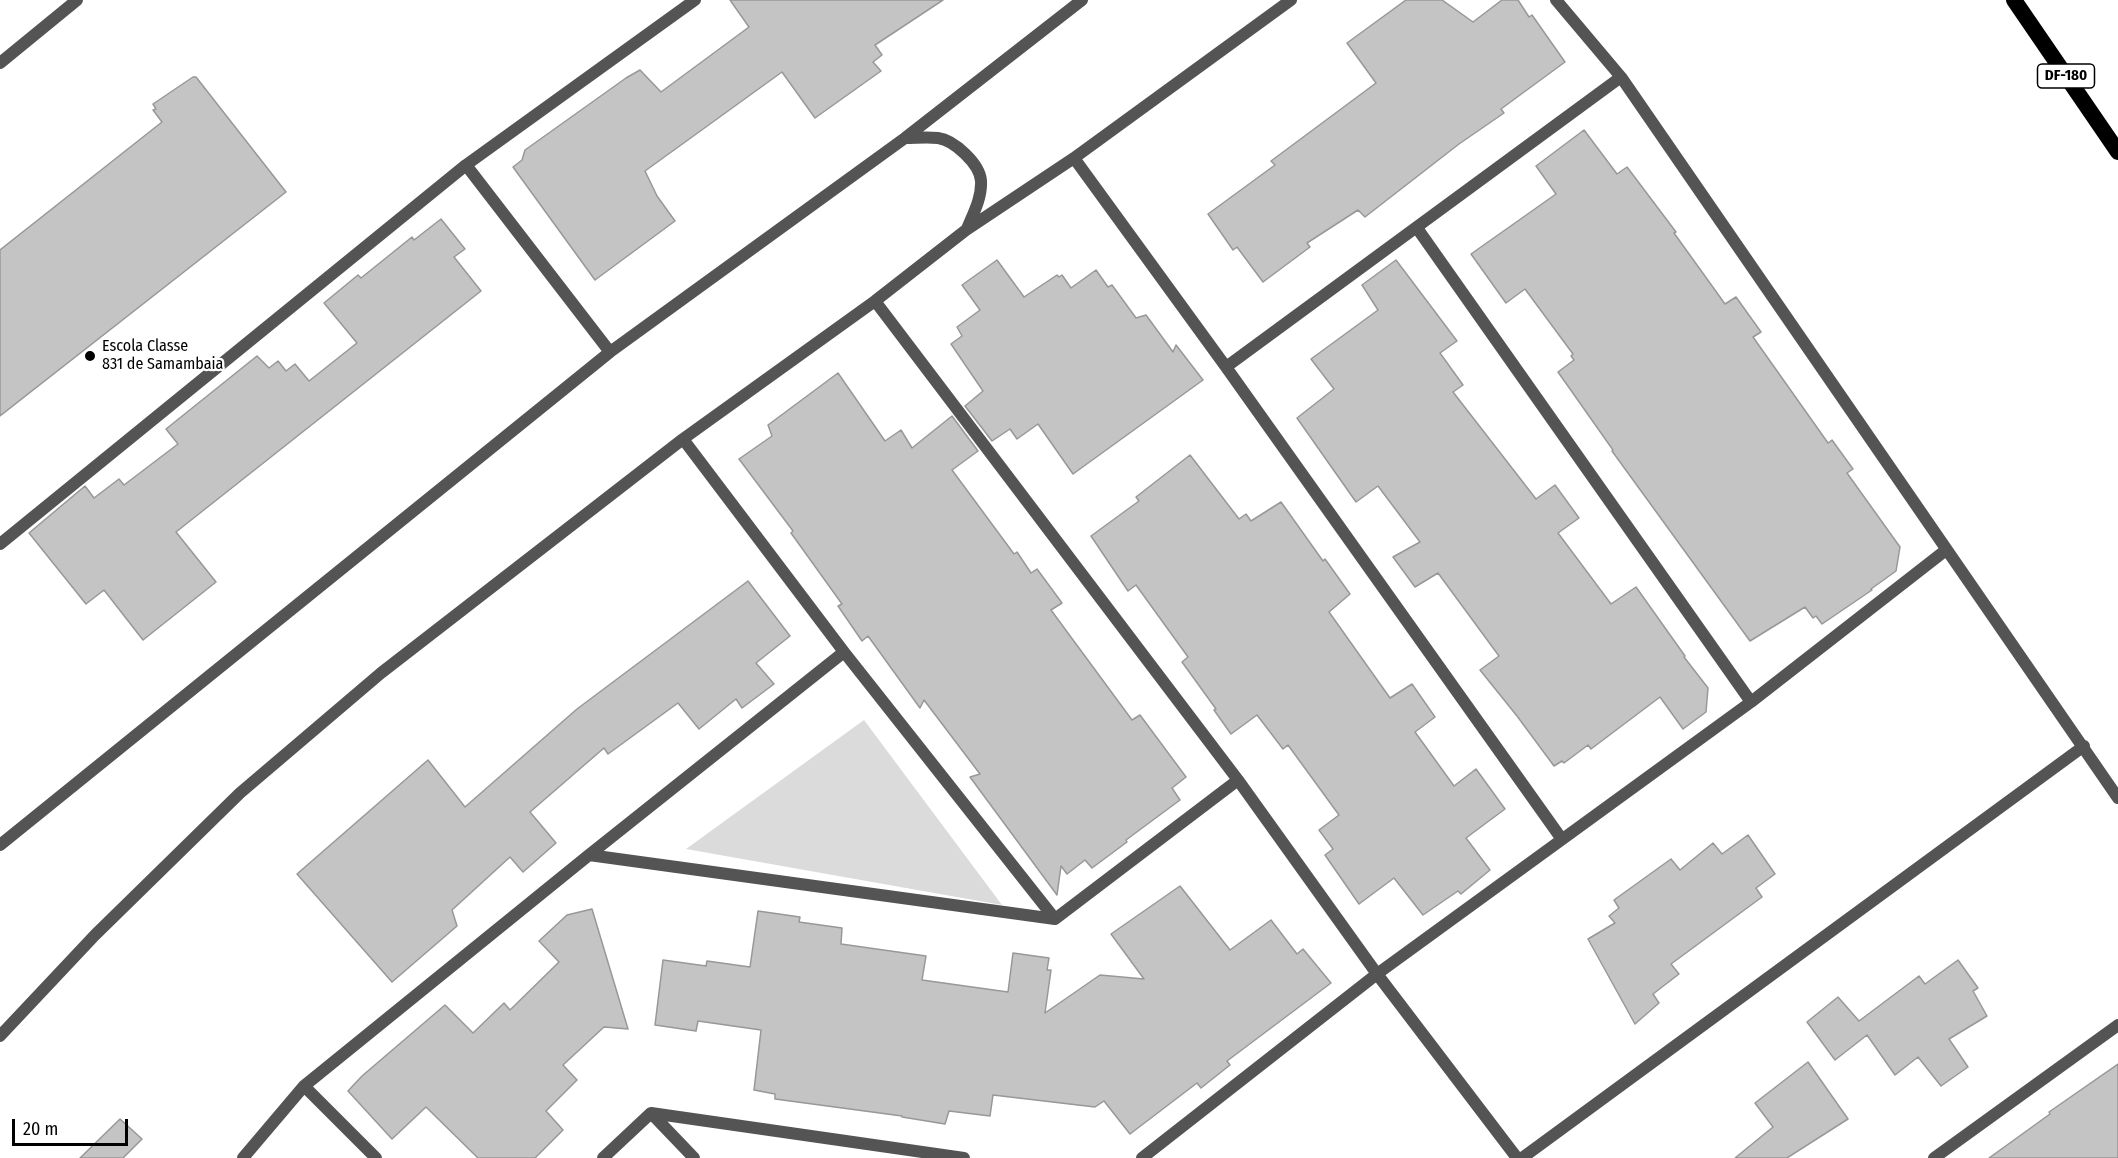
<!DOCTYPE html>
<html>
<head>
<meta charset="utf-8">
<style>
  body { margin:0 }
  #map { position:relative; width:2118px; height:1158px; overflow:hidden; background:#fff; font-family:"Fira Sans Condensed",sans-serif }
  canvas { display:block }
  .scale { position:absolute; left:12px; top:1119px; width:116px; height:27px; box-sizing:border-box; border:3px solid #000; border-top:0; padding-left:8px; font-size:18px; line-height:21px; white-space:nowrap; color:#000; -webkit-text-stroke:4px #fff; paint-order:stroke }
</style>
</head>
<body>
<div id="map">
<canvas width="2118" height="1158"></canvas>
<div class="scale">20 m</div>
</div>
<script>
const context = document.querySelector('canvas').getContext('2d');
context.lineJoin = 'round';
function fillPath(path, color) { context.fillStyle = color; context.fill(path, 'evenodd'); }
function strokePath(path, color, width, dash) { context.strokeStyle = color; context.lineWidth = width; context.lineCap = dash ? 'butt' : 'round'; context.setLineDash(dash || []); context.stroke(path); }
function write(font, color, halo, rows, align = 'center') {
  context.font = font + ' "Fira Sans Condensed",sans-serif'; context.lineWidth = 4.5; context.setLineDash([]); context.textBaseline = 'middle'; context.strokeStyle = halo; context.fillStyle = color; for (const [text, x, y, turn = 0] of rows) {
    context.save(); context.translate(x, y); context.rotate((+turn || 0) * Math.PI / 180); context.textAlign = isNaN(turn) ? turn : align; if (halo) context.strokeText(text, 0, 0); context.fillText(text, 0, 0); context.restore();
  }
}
const green = new Path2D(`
  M864,720L1002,905L686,849Z`);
const building = new Path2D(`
  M730,0H943L875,45L882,55L873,62L881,71L815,118L782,72L645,171L657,196L675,221L595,280L513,167L522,160L525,150L626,78L640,70L661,92L749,27Z
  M1406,0H1442L1473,22L1502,0H1518L1529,17L1532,15L1565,62L1501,109L1504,113L1459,144L1365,217L1358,210L1307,243L1310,247L1263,282L1237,247L1233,250L1208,214L1275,165L1271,161L1376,83L1347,43Z
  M193,77H196L286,192L0,416V250L162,122L153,110L156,109L153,104Z
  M1584,130L1617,174L1627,167L1676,232L1674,233L1725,304L1736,297L1761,332L1753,337L1828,443L1832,440L1853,469L1847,473L1900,547L1896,571L1871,589L1872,590L1822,624L1816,616L1813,618L1805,607L1750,641L1612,451L1613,450L1558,372L1574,360L1571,356L1573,354L1525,289L1506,303L1471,254L1556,194L1536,166Z
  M441,219L465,249L454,257L481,291L176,532L216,582L143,640L104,590L86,604L29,533L85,486L94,498L119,479L124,485L178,444L166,429L257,356L269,368L278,361L286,371L295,364L309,381L357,343L324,303L358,275L361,278L412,237L414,240Z
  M997,260L1024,297L1057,275L1059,277L1062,275L1071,288L1096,270L1108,287L1112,285L1136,318L1146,315L1173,352L1176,345L1203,380L1073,474L1038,424L1017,439L1010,429L992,441L965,406L983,391L951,344L962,336L957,327L980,310L962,285Z
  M1396,260L1457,341L1440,353L1463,385L1453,392L1536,499L1555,485L1579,518L1558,533L1611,604L1636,587L1685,656L1684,657L1708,688L1706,712L1683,729L1660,697L1591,749L1588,745L1564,763L1562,761L1554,766L1517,716L1480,670L1499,656L1438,573L1415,587L1393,557L1420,542L1378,486L1356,502L1297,418L1334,389L1311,359L1378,310L1362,285Z
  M838,373L885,441L901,430L912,448L952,416L978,451L952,470L1014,554L1017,552L1031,573L1037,569L1062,603L1051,610L1132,720L1140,715L1186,777L1172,788L1180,800L1126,840L1127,842L1092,868L1085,860L1067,874L1061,866L1057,895L970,777L980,774L924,700L920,708L868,636L862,641L838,606L842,604L791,533L793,531L739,459L772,436L768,425Z
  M1190,455L1239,519L1246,514L1251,521L1281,502L1323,561L1325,559L1350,594L1329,612L1390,698L1412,684L1435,717L1415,732L1454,786L1476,769L1505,809L1466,838L1490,870L1461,894L1458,891L1423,915L1394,878L1359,904L1325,855L1333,849L1319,830L1339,815L1288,745L1283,749L1257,715L1231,734L1214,710L1216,709L1182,662L1188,657L1136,585L1128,591L1091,536L1139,501L1136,497Z
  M748,581L790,636L756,663L774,684L742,708L736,699L699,729L678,703L608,754L604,748L530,812L556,843L523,872L510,857L452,910L457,926L392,982L297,874L428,760L465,807L577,709Z
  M1748,835L1775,874L1756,888L1762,897L1671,964L1679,974L1653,994L1659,1003L1635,1024L1588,939L1615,923L1609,916L1619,908L1614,900L1671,859L1680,870L1713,843L1722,854Z
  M1180,886L1230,950L1271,920L1297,954L1303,949L1331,983L1227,1061L1230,1065L1201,1088L1197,1083L1130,1134L1104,1101L1095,1107L993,1095L990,1116L949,1111L945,1124L902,1117V1116L775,1099V1094L754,1090L761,1030L698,1021L696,1031L655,1025L663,960L706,966L707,961L750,967L758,911L800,917L799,922L842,928L841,944L926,956L922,980L1008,992L1013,953L1049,958L1047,970H1051L1045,1013L1100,975L1144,979L1111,934Z
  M592,909L628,1029L604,1027L563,1065L577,1080L546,1111L563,1130L535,1158H478L426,1107L392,1139L348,1091L362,1076L445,1005L473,1033L504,1003L510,1010L559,962L539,941L567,915Z
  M1958,960L1978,988L1973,991L1987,1016L1949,1039L1968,1067L1941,1086L1918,1057L1895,1075L1867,1035L1835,1060L1807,1022L1838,997L1859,1021L1919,976L1925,984Z
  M1808,1062L1848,1119L1787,1158H1735L1773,1127L1755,1103Z
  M2118,1064V1158H1989L2050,1114L2049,1112Z
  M120,1119L142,1139L123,1158H80Z`);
const minor = new Path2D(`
  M1556,0L1621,77L2118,798
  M0,63L77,0
  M905,138C916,138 927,137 938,138C954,140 980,164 981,181C982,198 973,214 967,229
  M1074,158L1226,367L1561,838
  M466,165L610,352
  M1417,228L1751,702
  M875,301L1238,780L1377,974L1517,1158
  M1226,367L1621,77
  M683,439L844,652L1055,919
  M0,544L466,165L695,0
  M0,845L610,352L905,138L1082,0
  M589,855L844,652
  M0,1036L95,935L240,793L381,673L683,439L875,301L966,230L1074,158L1291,0
  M304,1086L376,1158
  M651,1113L694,1158
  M243,1158L304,1086L589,855L1055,919L1238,780
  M603,1158L651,1113L964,1158
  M1142,1158L1377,974L1751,702L1946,550
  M1522,1158L2084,746
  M1934,1158L2118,1025`);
const trunk = new Path2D(`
  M2014,0L2118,152`);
const markers = [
  [90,356,6,"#000"]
];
const shields = [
  [2066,76,57]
];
const shieldNames = [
  ["DF-180",2066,76]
];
const poiNames = [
  ["Escola Classe",102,347],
  ["831 de Samambaia",102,365]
];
fillPath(green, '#dbdbdb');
fillPath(building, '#c4c4c4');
strokePath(building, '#989898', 1.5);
strokePath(minor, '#545454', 12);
strokePath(trunk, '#000', 16);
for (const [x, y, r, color] of markers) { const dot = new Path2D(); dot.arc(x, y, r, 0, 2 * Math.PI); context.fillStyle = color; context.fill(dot); strokePath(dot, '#fff', 2); }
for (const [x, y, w] of shields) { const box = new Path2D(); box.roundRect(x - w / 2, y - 12, w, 24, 4.5); context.fillStyle = '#fff'; context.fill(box); strokePath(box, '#000', 1.5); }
write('bold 15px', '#000', null, shieldNames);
write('16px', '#000', '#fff', poiNames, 'left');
</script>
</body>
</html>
